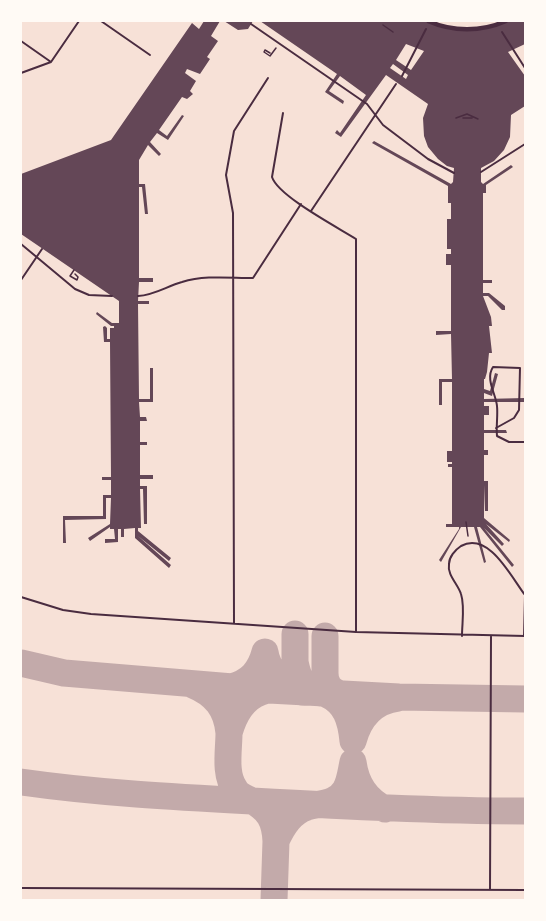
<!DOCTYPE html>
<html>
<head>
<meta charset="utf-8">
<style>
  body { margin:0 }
  #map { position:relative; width:546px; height:921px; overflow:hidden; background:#f7e1d7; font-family:Inter,sans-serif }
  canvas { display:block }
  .frame { position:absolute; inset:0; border:22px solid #fffaf5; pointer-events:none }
</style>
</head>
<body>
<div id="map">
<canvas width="546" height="921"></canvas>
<div class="frame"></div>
</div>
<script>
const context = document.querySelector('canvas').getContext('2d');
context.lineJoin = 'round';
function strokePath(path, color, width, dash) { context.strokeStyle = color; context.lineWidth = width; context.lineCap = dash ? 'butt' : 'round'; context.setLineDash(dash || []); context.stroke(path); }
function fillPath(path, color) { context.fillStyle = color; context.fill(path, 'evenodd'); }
const taxiway = new Path2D(`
  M295,662V634
  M21,663L64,673L269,690L399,697L525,699
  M325,673V636
  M193,685C215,694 227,709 229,733C234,715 244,698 261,692C269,689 278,689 284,684C291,678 292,670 295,662C299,681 302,686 320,693
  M231,687C250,682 260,671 265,652C269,681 313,714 325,673C325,686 332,692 344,695
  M326,694C346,703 351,720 353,741C359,718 373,701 398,698
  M229,733C229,750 224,774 235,789C238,795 244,797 250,800C269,809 275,821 276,841C282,827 291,812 307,807C322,803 336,804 345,790C350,782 351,771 353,762C356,784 366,799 385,809
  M21,782C98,793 175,797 252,801C343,806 434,811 525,811
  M274,900L276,841`);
const building = new Path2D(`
  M204,21H220L211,36L218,41L207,57L210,59L200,74L187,69L185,73L196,81L190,91L193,94L187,99L182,97L159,130L167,136L182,115L184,116L168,140L157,133L150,142L161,154L159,156L148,145L139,160V184H145L148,214H145L142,187H139V278H153V282H139L138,301H149V304H138L139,399H150V368H153V402H139L140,417H146L147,421H140V442H147V445H140V475H153V479H140V486H147V524H144L143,489H140L141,528H138V531L171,558L169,561L138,536L171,565L169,568L135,538V528L124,529V537H121V529H118V542L105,543V539H115L114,529H110V527L90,541L88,538L110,524L111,498H106V519L65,520L66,543H63V516H103V495H111V480H102V477H111L110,342H104L103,327L105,326L107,328V339H110V328H114V326H111L96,314L97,312L112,323H119V301L21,234V174L111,140L192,23L199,29Z
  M224,21H253L248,29L238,30Z
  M260,21H423L454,30L499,25L509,21H525V44L508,52L525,76V106L511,115L510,137L504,150L494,161L481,168V182L483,184L511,165L513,167L486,185V193H483V280H492V283H483V293H489L505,306V310H502L488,296H483L491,317L492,326H489L492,353H489L487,372L485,379H484V389L490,391L495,373L498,374L492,396L484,393V399L525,398V402H484V406H489V415H484V430H506L507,433H484V450H488V455H484V481H488V511H485L484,485V518L510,540L509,542L486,524L504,544L502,546L484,528L514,565L512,567L480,527H477L486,562L484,563L474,527H461L441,562L439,560L459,529V527H446V524H452V467H448V464H452V462H447V451H452V382H442V405H439V379H452L451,334L436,335V331H451V265H446V254H451V249H447V219H451V203H448V186L372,143L374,141L451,184L453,182L454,168L447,166L438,159L428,147L424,136L423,118L428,104L386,75L341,137L335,133L337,130L340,133L366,95L340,76L329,91L344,101L343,104L325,92L337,74ZM406,44L424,51L411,70L396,60ZM393,64L408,75L406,79L390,68Z`);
const path = new Path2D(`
  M383,25L393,32
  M270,53L265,50L264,52L270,56L276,48
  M456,118L467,114L478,119
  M463,118H472
  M74,270L70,276L77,280L78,277L75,274
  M466,522L468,536`);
const service = new Path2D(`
  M101,21L150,55
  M251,24L367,104L383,125L428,159L454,173
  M502,32L525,68
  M21,41L51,62
  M21,73L51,62L79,21
  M402,76L426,29
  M283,113L272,177C278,196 337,227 356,239V632
  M481,172L525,144
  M311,211L396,84
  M21,244L75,289L89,295L112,296
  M21,280L42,249
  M138,296C155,295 167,286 182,282C205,275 229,278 253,278L301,204
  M496,428L514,418L519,410L520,368L493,367C485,379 496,394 497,406C498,416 496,426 497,436L509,442H525
  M21,597L63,610L91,614L356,632L525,636
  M234,623L233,213L226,175L234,131L268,78
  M462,636C462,623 465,606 461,594C458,584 447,575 449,564C449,557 455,550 461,546C489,531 511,577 525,595
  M524,636L525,596
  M21,888L525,890
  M490,890L491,636`);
const minor = new Path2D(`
  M428,21C453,32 481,32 506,21`);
strokePath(taxiway, '#c3aaaa', 27);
fillPath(building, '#644757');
strokePath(path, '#4a2c40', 1.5);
strokePath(service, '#4a2c40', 2);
strokePath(minor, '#4a2c40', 4.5);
</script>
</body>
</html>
